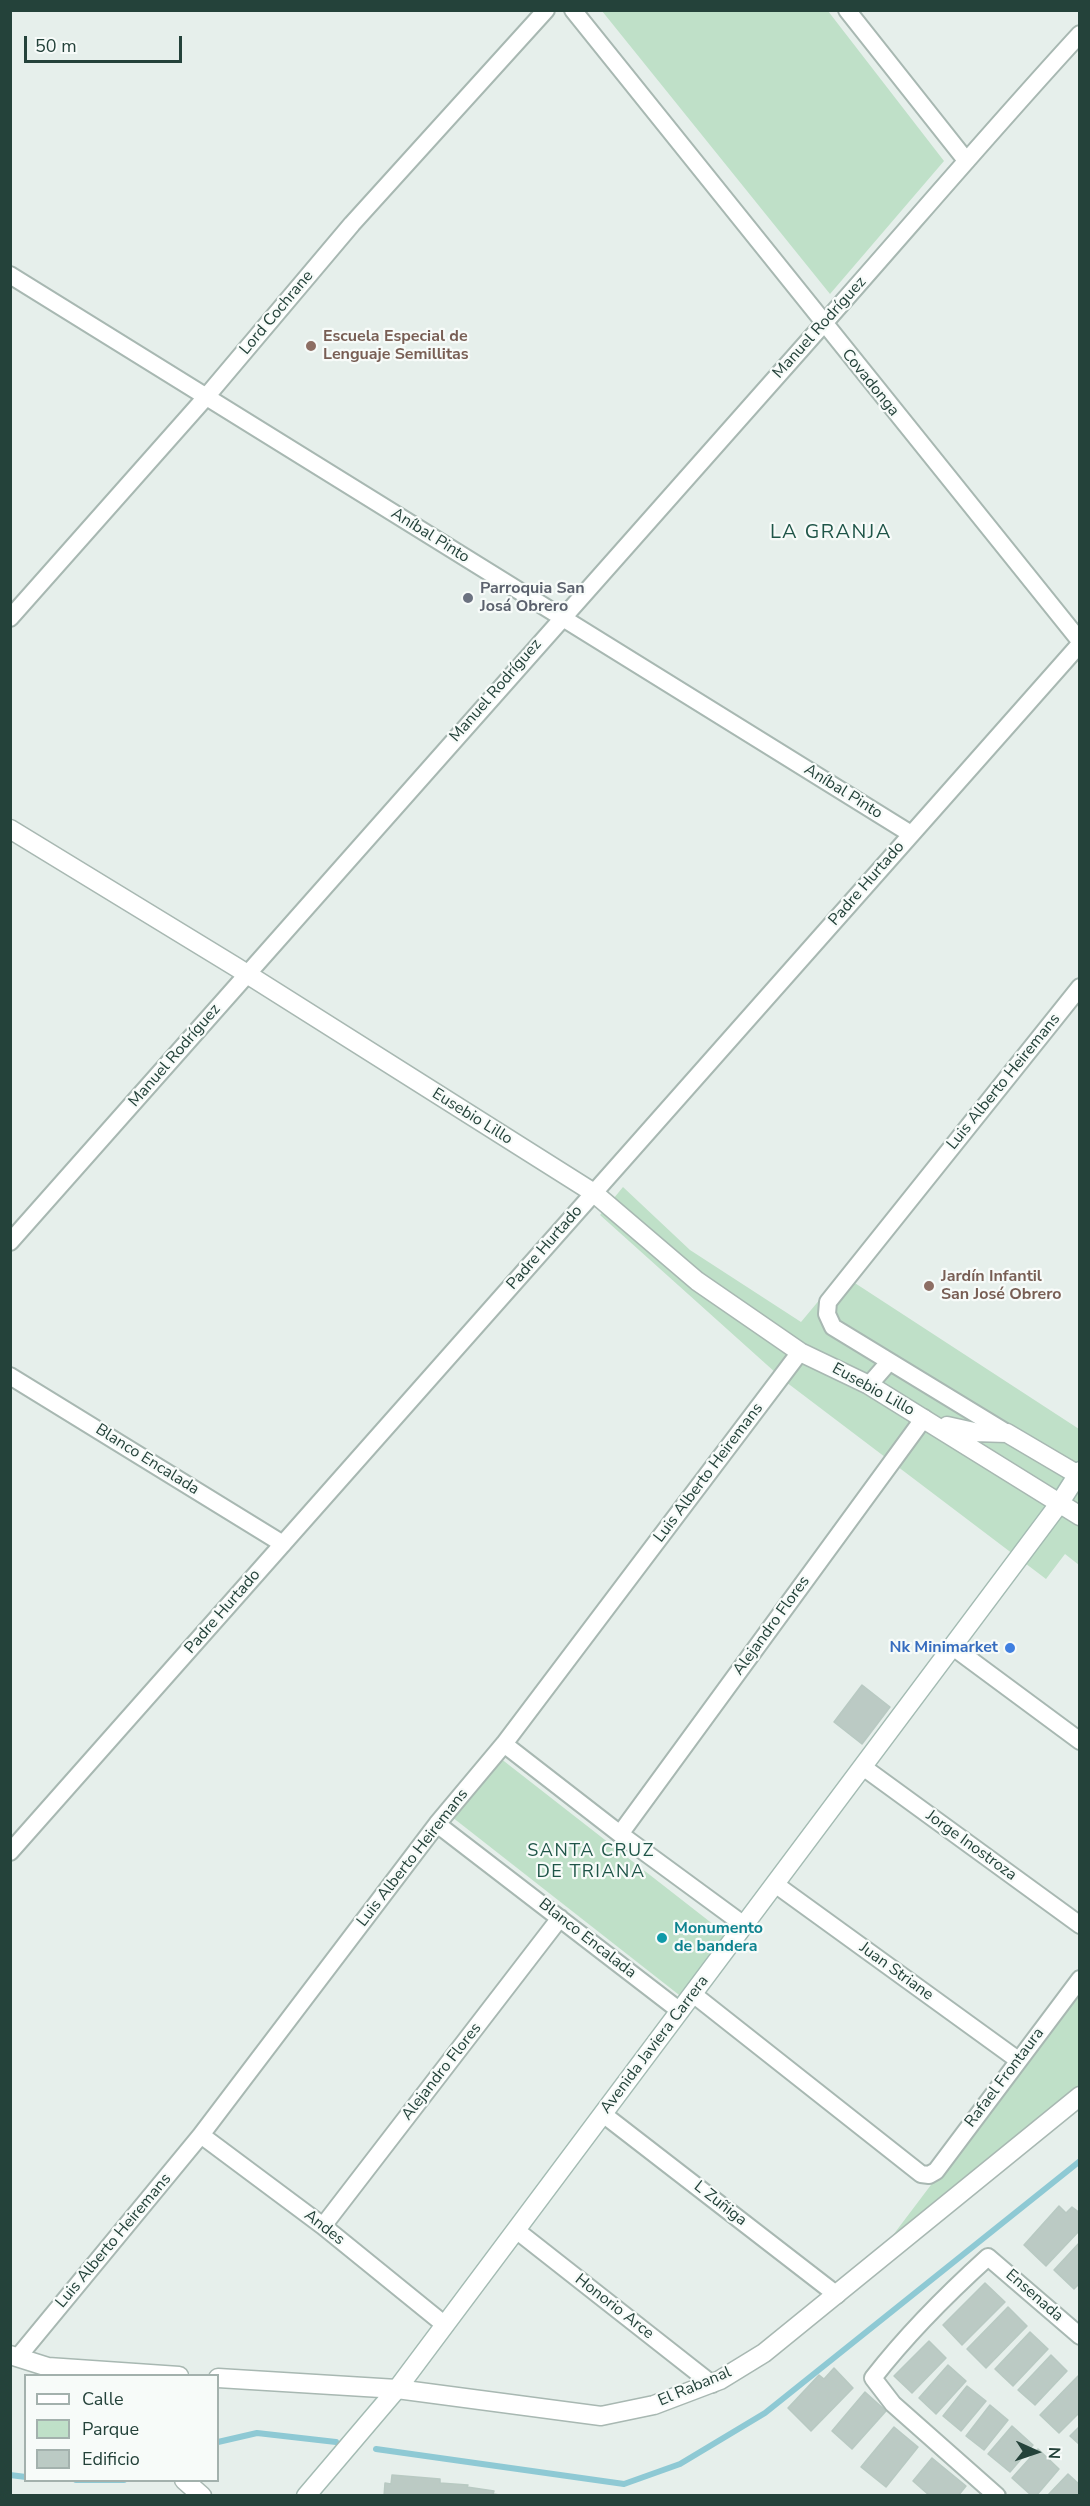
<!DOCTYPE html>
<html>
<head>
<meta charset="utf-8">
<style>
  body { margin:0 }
  #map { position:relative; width:1090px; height:2506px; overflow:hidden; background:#e6efeb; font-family:"Nunito Sans",sans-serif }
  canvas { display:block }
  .frame { position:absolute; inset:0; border:12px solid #24423a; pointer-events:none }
  .legend { position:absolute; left:24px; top:2374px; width:195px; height:108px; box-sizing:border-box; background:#f7fbf9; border:2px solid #a3b1ad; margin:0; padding:8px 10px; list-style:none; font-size:18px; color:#24423a }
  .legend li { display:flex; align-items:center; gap:12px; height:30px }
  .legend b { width:30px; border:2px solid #a3b1ad }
  .north { position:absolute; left:1006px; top:2422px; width:60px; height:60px; -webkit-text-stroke:4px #f7fbf9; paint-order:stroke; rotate:93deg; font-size:16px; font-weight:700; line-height:24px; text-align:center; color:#24423a }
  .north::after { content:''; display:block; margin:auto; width:21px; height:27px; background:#24423a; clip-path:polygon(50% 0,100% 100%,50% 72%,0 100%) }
  .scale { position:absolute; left:24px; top:36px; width:158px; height:27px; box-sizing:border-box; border:3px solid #24423a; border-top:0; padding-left:8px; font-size:18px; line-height:21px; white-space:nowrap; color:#24423a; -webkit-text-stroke:4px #f7fbf9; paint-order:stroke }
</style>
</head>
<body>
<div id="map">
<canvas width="1090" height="2506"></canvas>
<div class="frame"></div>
<ul class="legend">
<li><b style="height:8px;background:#fff"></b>Calle</li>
<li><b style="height:16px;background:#bfe0c8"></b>Parque</li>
<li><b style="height:16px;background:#bbcac4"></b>Edificio</li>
</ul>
<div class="north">N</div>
<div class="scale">50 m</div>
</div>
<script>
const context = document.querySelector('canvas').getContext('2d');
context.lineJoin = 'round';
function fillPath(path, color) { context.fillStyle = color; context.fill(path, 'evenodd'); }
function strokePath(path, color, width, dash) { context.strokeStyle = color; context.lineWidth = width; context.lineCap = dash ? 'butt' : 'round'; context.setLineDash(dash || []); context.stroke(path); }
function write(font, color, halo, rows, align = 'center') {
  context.font = font + ' "Nunito Sans",sans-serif'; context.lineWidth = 4.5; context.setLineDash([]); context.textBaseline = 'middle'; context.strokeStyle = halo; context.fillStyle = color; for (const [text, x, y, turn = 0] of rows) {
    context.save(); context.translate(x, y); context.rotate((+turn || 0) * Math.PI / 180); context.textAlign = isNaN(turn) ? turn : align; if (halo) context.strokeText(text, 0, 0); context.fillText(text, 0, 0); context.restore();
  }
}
const green = new Path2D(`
  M602,11H828L944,161L830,294Z
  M623,1187L690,1250L801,1322L841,1274L1079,1429V1565L1065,1554L1046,1579L786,1382L600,1215Z
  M500,1758L732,1939L683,1998L452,1817Z
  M1079,1989V2106L878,2255Z`);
const stream = new Path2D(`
  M218,2442L257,2433L336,2442
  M376,2449L624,2484L680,2464L765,2413L1080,2161
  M10,2475L26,2477
  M76,2480H124`);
const building = new Path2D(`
  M862,1685L890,1707L862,1744L834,1722Z
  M1059,2206L1066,2213L1072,2207L1080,2213V2230L1046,2266L1024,2245Z
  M1080,2242V2283L1074,2289L1054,2270Z
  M985,2283L1005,2302L962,2345L943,2325Z
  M1008,2307L1027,2326L986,2368L967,2349Z
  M1030,2332L1048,2349L1013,2386L995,2369Z
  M929,2341L946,2358L912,2393L894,2376Z
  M1051,2355L1067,2371L1035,2405L1018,2390Z
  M948,2365L966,2381L936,2414L919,2398Z
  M834,2368L853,2388L811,2431L788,2408L819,2375L824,2379Z
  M1078,2376L1080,2412L1059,2433L1040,2415Z
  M967,2386L986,2401L961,2431L943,2416Z
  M865,2392L886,2411L852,2449L832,2431Z
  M990,2405L1008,2420L984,2450L966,2436Z
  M1012,2426L1033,2445L1010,2472L988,2454Z
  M1080,2426V2445L1070,2436Z
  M894,2427L918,2447L886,2487L861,2467Z
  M1038,2449L1059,2469L1036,2496H1032L1012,2478Z
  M932,2458L966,2486L958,2496H930L913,2481Z
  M1068,2474L1080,2485V2496H1047Z
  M392,2475L440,2479V2483L468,2485L467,2487L494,2491L493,2494L506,2496H384L385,2483L391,2484Z`);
const minor = new Path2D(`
  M573,10L1080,641
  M847,10L965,159
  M10,275L911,834
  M10,618L206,397L352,224L546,10
  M10,1242C277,940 544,639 811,338C901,237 988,134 1080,34
  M10,1376L283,1544
  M869,1385L889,1362
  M1007,1433L833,1327L827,1314L828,1302L1080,987
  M953,1647L1080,1741
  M504,1744L620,1834L744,1925
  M863,1767L1080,1925
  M437,1824L680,2011
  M620,1834L924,1418
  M10,1852L1080,644
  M775,1884L1018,2060
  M693,1994L921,2174L929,2175L936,2171L1080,1979
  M603,2114L837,2295
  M201,2135L323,2226L445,2325
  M323,2226L560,1918
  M516,2230L712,2384
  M18,2357L201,2135L437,1824L504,1744L800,1352
  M997,2496L893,2404L873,2378C908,2333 946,2295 988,2257L1080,2336`);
const tertiary = new Path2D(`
  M10,829L236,967L594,1193L697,1281L800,1352L869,1385L1080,1516
  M947,1426L974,1432L1007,1433L1080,1476
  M10,2355L48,2367L179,2376
  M218,2378L397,2389L601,2416L654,2405L720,2380L764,2353L1080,2096
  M184,2480L202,2496`);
const secondary = new Path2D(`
  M306,2496L397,2389L1059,1504L1080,1471`);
const markers = [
  [311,346,6,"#8d6e63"],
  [468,598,6,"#6b7280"],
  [929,1286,6,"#8d6e63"],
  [1010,1648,6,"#3f7fe0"],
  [662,1938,6,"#0f9aa8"]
];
const streetNames = [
  ["Lord Cochrane",277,313,-50],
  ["Manuel Rodríguez",820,328,-48],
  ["Covadonga",870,383,51],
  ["Aníbal Pinto",430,536,32],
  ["Manuel Rodríguez",496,691,-49],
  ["Aníbal Pinto",843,792,32],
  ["Padre Hurtado",867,884,-49],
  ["Manuel Rodríguez",175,1056,-49],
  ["Luis Alberto Heiremans",1004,1082,-51],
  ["Eusebio Lillo",472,1117,32],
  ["Padre Hurtado",545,1248,-49],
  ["Eusebio Lillo",873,1390,29],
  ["Blanco Encalada",147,1460,32],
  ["Luis Alberto Heiremans",709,1473,-53],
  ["Padre Hurtado",223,1612,-49],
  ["Alejandro Flores",772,1626,-54],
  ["Jorge Inostroza",971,1846,36],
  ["Luis Alberto Heiremans",413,1858,-52],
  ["Blanco Encalada",587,1939,38],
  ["Juan Striane",896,1972,36],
  ["Avenida Javiera Carrera",655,2045,-53],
  ["Alejandro Flores",442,2072,-52],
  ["Rafael Frontaura",1005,2078,-53],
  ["L Zuñiga",720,2204,38],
  ["Andes",324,2228,38],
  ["Luis Alberto Heiremans",114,2241,-50],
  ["Ensenada",1034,2296,41],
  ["Honorio Arce",614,2307,38],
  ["El Rabanal",695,2387,-23]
];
const educationNames = [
  ["Escuela Especial de",323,337],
  ["Lenguaje Semillitas",323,355],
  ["Jardín Infantil",941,1277],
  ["San José Obrero",941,1295]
];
const worshipNames = [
  ["Parroquia San",480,589],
  ["Josá Obrero",480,607]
];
const shopNames = [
  ["Nk Minimarket",998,1648]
];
const cultureNames = [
  ["Monumento",674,1929],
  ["de bandera",674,1947]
];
const neighbourhoodNames = [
  ["SANTA CRUZ",591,1852],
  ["DE TRIANA",591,1873]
];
const quarterNames = [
  ["LA GRANJA",831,533]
];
fillPath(green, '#bfe0c8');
strokePath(stream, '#8ec9d4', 6);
fillPath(building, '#bbcac4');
strokePath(building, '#b8c9c2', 1.5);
strokePath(minor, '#a8b8b2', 20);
strokePath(tertiary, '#a8b8b2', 21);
strokePath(secondary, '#a4bbb3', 21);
strokePath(minor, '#fff', 16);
strokePath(tertiary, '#fff', 18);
strokePath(secondary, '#fff', 18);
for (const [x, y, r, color] of markers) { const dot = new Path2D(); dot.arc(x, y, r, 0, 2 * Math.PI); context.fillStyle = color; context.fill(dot); strokePath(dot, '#f7fbf9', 2); }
write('16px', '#24423a', '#f7fbf9', streetNames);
write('bold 16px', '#785e54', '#f7fbf9', educationNames, 'left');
write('bold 16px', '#5b616d', '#f7fbf9', worshipNames, 'left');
write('bold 16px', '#366cbe', '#f7fbf9', shopNames, 'right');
write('bold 16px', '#0d838f', '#f7fbf9', cultureNames, 'left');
context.letterSpacing = '1.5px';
write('18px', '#1f5548', '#f7fbf9', neighbourhoodNames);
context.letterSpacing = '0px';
context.letterSpacing = '1.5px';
write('20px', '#1f5548', '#f7fbf9', quarterNames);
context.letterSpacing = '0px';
</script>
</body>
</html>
